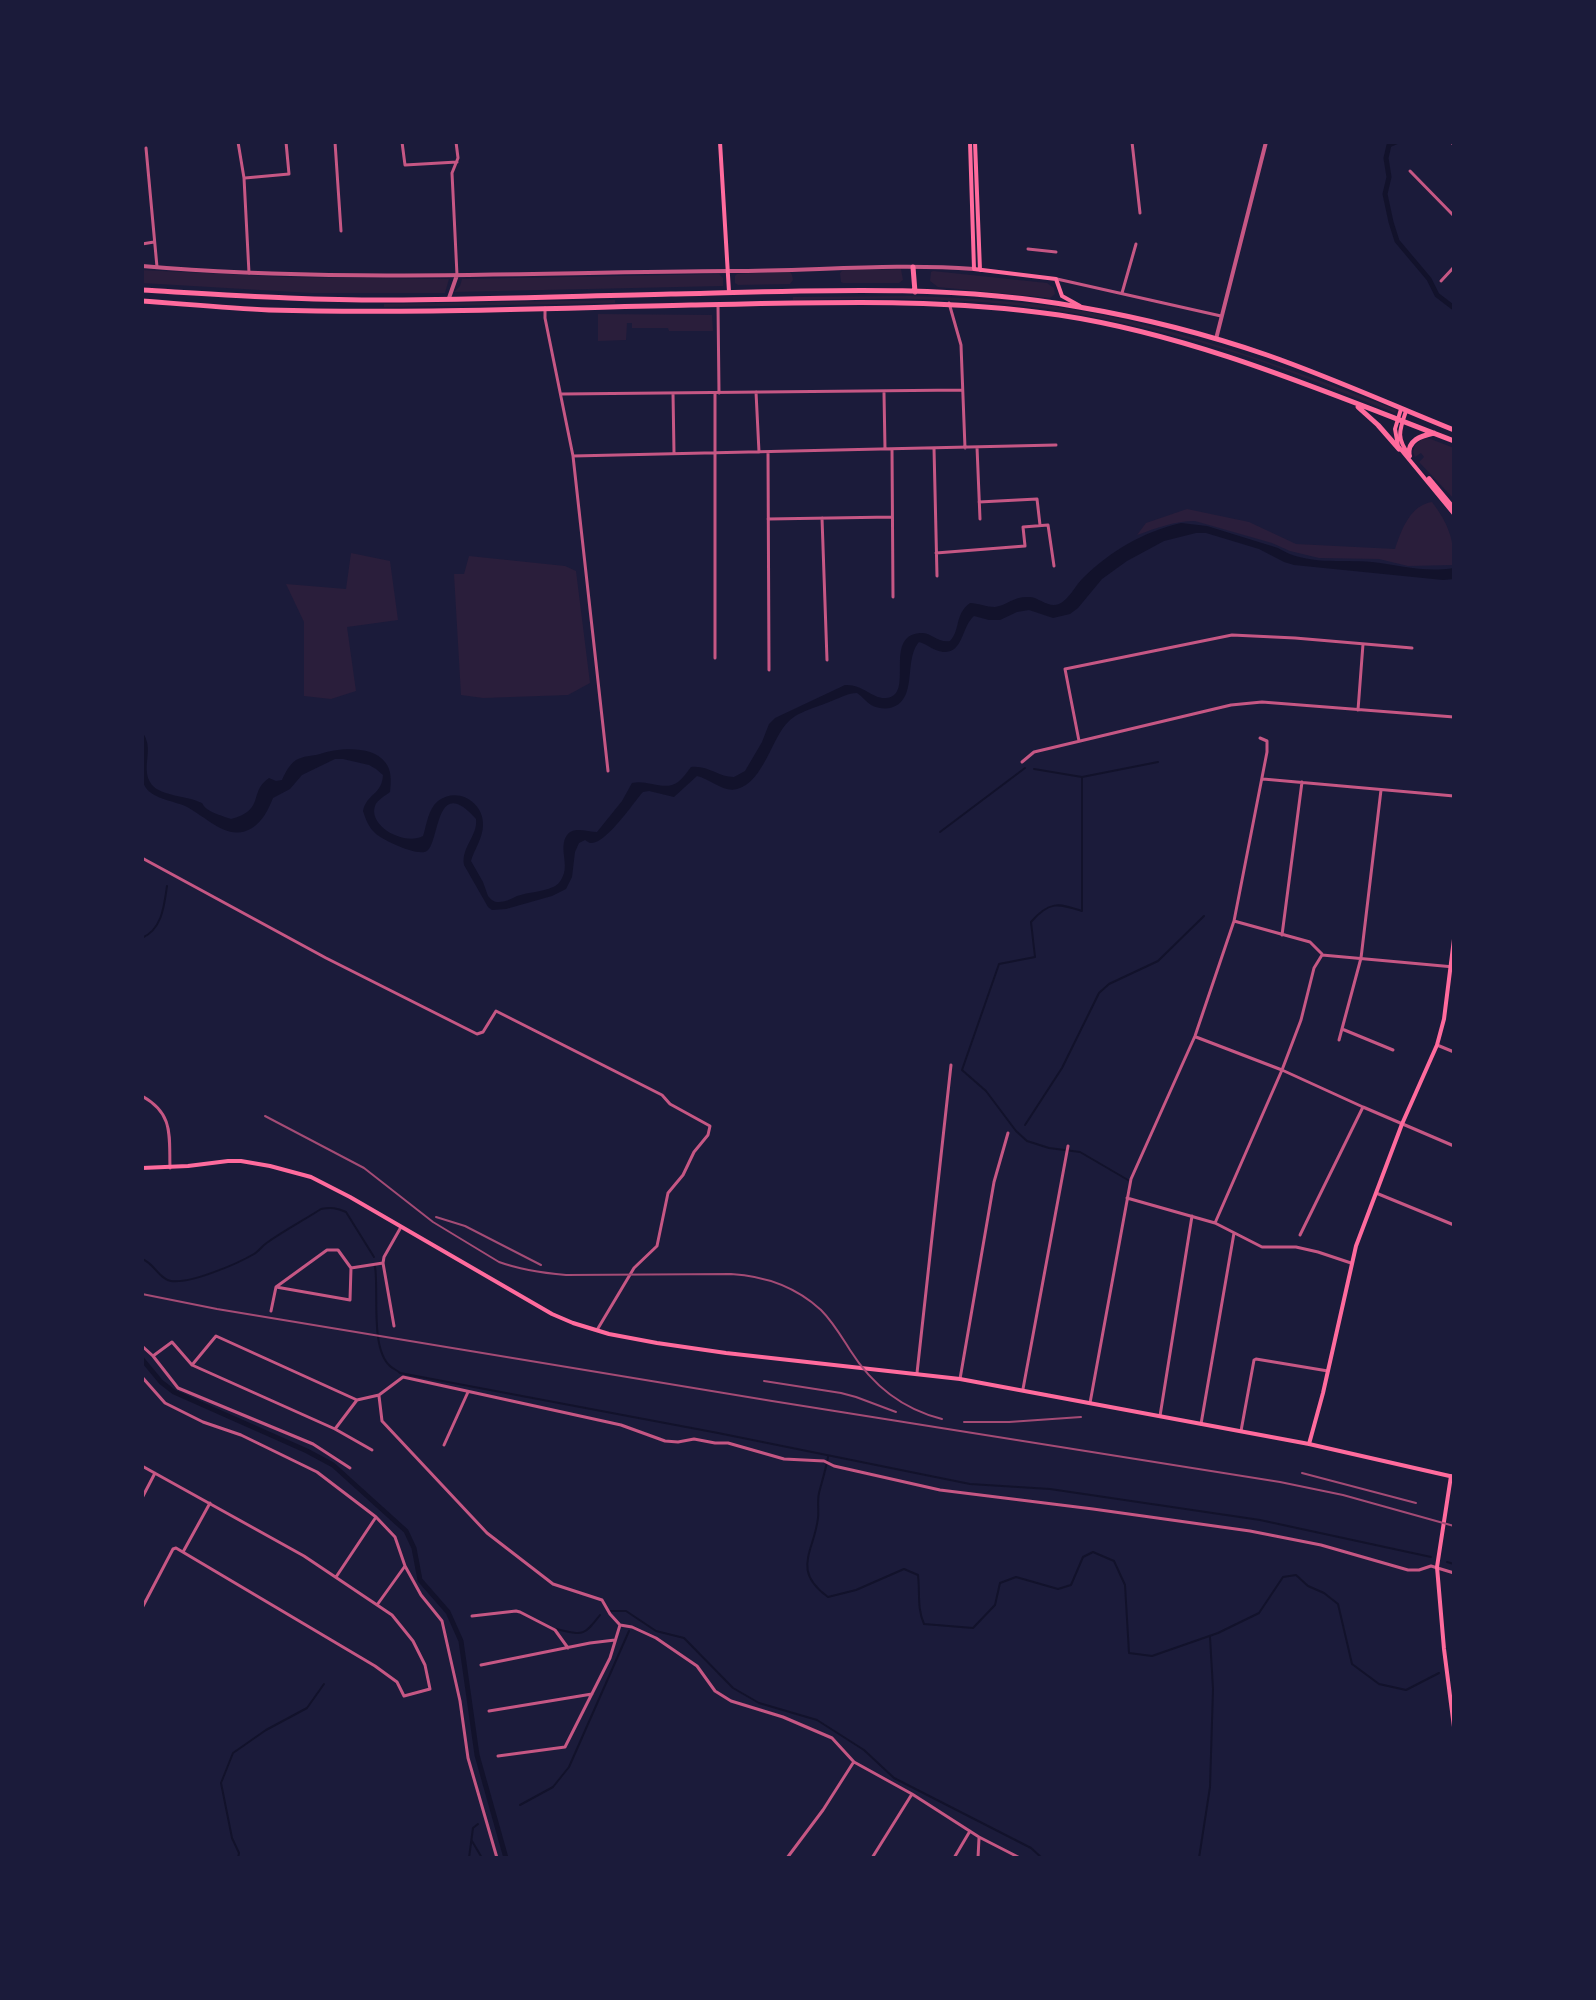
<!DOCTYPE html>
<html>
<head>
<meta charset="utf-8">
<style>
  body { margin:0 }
  #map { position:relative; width:1596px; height:2000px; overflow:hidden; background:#1b1b3a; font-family:"Alegreya Sans",sans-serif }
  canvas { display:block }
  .frame { position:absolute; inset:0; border:144px solid #1b1b3a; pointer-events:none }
</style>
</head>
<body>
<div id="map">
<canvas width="1596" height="2000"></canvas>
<div class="frame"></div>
</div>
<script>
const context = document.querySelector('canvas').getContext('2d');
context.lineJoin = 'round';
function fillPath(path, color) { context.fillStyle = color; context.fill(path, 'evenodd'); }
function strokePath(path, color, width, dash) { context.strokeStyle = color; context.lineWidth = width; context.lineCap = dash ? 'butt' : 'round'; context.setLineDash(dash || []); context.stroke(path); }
const green = new Path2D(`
  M901,269L903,280L899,283H843L841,282L840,273L843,270Z
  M142,270L285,277L449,279L445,293H311L142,283Z
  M790,271L792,275L793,280L790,284L738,285L735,283V276L737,274Z
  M933,271L1047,283L1054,288L1055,294L1050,298L938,287L930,281L931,272Z
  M719,274L723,278V286L454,292L460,286L462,279Z
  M910,296C969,298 1029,301 1087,312C1194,332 1296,371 1397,410L1395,413C1346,394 1298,374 1248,357C1183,336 1115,319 1048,309C963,297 878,298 793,300V297Z
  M615,300V303L384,307V304Z
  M598,314L712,315L713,331H669L668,328H632V323H627L626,340L598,341Z
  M1428,438L1454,448V499L1419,462L1424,457L1421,453L1415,457L1413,452L1415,445L1421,440Z
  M1432,502C1448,523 1454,539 1454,565L1408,566L1379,559L1319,558L1290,551L1272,543L1195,521C1174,521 1157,528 1137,535L1146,523L1187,509L1249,522L1296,544L1395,549C1401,531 1410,505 1432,502Z
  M351,553L390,561L398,620L347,627L356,691L331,699L304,696V622L286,584L346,589Z
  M469,556L565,566L576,571L590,683L568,695L483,698L461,695L454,574H464Z`);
const water = new Path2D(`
  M1181,523L1207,526L1278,548C1307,566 1340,559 1372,562C1401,565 1423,573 1454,568V579L1443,580L1294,565L1284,562L1259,549L1206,533H1196L1164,541L1127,561L1102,579L1078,608L1070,614L1053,618L1029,610L1017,612L1000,620H989L974,616C961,627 964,653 943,652C934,651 927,644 919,642C903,660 919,701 890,708C884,709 876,708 871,705C866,702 862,696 857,693C848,693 842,697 834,700C821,706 799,711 789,721C772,736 764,782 737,789C724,793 710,779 697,776L674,797L649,791L643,792C633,803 606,844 591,843C589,843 587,841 585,840L579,843L575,852L572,877L566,889L552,896L506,909L492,910L488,907L464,865C461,847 478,836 476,819C435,773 440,842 427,851C418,857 382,840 375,833C368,826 366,820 363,811C367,793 382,795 383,775L376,769L369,765L343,759H335L302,775L290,789L273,798C268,810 263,821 252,828C228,843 206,816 185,806C174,801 154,799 146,788C137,774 142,748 142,732C155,748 141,766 150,782C156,795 185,796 197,801C207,805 199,802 207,809C214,814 223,816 231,819C266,810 248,792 269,778L276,781L282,780C285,773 289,765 296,760C303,756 312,756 320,754C338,748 372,745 385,762C392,770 391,782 390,792C385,796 377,800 375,806C368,826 404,846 423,836C427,824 428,809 438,801C457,786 484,802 483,825C483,838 474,850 471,861L483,882L488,896C492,900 493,902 499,902C505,902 511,899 517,896C529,892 542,892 553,887C558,885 560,882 562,878C570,865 558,848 567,835C574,826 587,832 597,832L622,801L632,783C647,779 665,792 678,782C683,778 687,772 691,767C708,765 718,777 734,777L745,771L762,742L769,724L775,718L845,685C863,684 872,699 886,698C916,696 882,636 920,633C932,632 937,643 950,641C961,629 954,615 970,603C978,603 986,607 995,607C1008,605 1013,596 1030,597C1040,598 1048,608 1059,604C1069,600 1076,584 1084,577C1112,550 1143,532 1181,523Z`);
const stream = new Path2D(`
  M1034,769L1082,777L1158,762
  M1082,777V911C1058,903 1049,901 1031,922L1035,957L999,964L962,1070L986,1091L1016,1131L1027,1141L1049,1148L1080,1152L1128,1180
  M940,832L1025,768
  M142,938C162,929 164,907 167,886
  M1025,1125L1062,1068L1099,993L1109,984L1158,961L1204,916
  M142,1259C154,1263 159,1279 171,1281C190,1284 237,1264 254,1254C259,1251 263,1245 268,1242C285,1230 304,1220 321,1209C331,1207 337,1208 346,1212L374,1257
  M375,1266C379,1292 370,1348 390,1366C393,1369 397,1370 400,1373L718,1433L970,1484L1050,1489L1260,1520L1431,1557
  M828,1457C826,1469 822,1481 819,1493C817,1502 819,1510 818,1518C814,1552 791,1570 828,1597L856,1590L904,1569L918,1575C920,1592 917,1609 924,1624L973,1628L995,1605L1000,1583L1016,1577L1058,1589L1071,1585L1083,1557L1093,1552L1114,1561L1125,1585L1129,1653L1152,1656L1218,1633L1259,1613L1283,1577L1296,1575L1308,1586L1324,1593L1338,1604L1352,1664L1379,1684L1406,1690L1439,1673
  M1447,1562L1454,1564
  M610,1611H626L656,1631L684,1638L733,1688L759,1703L817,1720L864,1750L894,1778L1031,1848L1042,1858
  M556,1629C583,1635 583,1637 600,1615
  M520,1805L553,1787L569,1767L629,1631
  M472,1841L482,1858
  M238,1858L239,1853L232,1838L221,1783L233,1753L266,1730L307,1708L324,1684
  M469,1858L473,1828L478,1824
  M1199,1858L1210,1787L1213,1689L1210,1637`);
const canal = new Path2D(`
  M1396,142L1389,145L1386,158L1389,177L1385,194L1391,222L1397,241L1429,279L1437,295L1454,308
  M142,1359L161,1382L174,1392L307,1451L333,1465L406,1531L414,1548L420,1580L448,1612L461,1641L477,1755L506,1858`);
const minor = new Path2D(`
  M238,142L244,178L249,273
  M335,142L341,231
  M402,142L405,165L457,162
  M456,142L458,158L452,173L457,275
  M1132,142L1140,213
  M1451,142L1454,145
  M146,148L157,267
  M1410,171L1454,216
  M245,178L289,174L286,142
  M142,244L154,242
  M1028,249L1056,252
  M1057,279L1221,316
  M1441,281L1454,267
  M1122,293L1136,244
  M949,303L961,345L965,448
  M718,305L719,393
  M545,308V318L573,456L608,771
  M756,392L759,452
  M673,393L674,453
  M884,393L885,449
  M562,394L962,390
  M715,394V658
  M977,447L980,519
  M934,448L937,576
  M892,449L893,597
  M768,452L769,670
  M573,456L1056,445
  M979,502L1037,499L1040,525
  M822,518L827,660
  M768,519L892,517
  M936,553L1025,546L1023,527L1048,525L1054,566
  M1358,710L1363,644
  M1079,741L1065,669L1232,635L1295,638L1412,648
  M1022,762L1034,752L1231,705L1262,702L1454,717
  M1263,779L1454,796
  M142,858L326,958L477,1034L483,1032L496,1011L662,1095L670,1104L710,1126L708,1135L694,1152L683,1175L668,1193L657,1246L634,1268L597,1330
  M1234,921L1310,942L1322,954
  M1282,935L1302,782
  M1342,1029L1393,1050
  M1196,1037L1282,1070L1363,1107L1454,1146
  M1339,1040L1361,958L1381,790
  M1437,1045L1454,1052
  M142,1096C174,1114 169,1135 170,1168
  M1376,1193L1454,1225
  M1127,1198L1215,1223L1262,1247H1296L1318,1252L1351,1263
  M1215,1223L1282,1070L1301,1020L1314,968L1322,955L1454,967
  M1300,1235L1363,1107
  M276,1287L350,1300L351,1268
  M271,1311L276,1287L327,1250H338L351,1268L383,1263
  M394,1326L383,1263L384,1257L401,1227
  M142,1346L153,1356L178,1388L313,1444L350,1468
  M153,1356L172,1342L192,1365L335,1429L372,1450
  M192,1365L216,1336L357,1400L379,1395L403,1377L621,1425L665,1441L678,1442L694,1439L715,1443H728L784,1459L824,1461L834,1466L940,1490L1093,1509L1250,1531L1321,1545L1408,1570H1419L1431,1566L1454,1573
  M917,1373L951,1065
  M142,1377L165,1403L203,1422L241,1435L317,1472L376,1517L395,1537L405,1566L421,1595L442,1621L460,1701L468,1758L497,1858
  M960,1379L994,1182L1008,1133
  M1023,1389L1068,1146
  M379,1396L382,1421L487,1533L553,1584L602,1600L610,1614L620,1625L632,1627L656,1638L697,1666L715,1691L731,1701L783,1717L832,1738L854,1762L912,1794L979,1837L1020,1858
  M1090,1403L1131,1179L1195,1036L1234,921L1267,752V741L1260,738
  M1160,1416L1192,1216
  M1201,1424L1234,1233
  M335,1429L357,1400
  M1241,1431L1254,1360L1256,1359L1328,1371
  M444,1445L468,1392
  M142,1466L304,1556L392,1615L413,1641L425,1665L430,1689L404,1696L397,1682L375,1666L176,1548L173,1549L142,1608
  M142,1498L155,1473
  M183,1552L210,1503
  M336,1577L376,1517
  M377,1605L405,1566
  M472,1616L516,1611L520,1612L555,1630L568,1648
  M481,1665L590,1643L615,1640
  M489,1711L592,1694
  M498,1756L565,1747L610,1658L620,1625
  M787,1858L823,1810L853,1763
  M872,1858L912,1794
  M954,1858L970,1831
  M978,1858L979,1838`);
const tertiary = new Path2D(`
  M142,266C338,283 535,272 731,271C812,271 893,263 974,269
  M449,298L457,275
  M1216,339L1266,142`);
const secondary = new Path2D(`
  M720,142L729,292
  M970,142L974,269L1056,279L1062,296L1080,306
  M975,142L980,270
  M1401,409L1395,429L1398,446L1454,514
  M1406,411C1399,431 1396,439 1410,456
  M1429,478L1454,508
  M142,1168L188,1166L228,1161H241L270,1166L311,1177L350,1197L552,1314L573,1323L609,1334L657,1343L726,1353L960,1379L1309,1444L1454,1477
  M1309,1444L1323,1393L1356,1246L1402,1124L1437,1045L1444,1019L1454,939
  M1451,1476L1437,1567L1444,1649L1454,1727`);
const trunk = new Path2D(`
  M913,267L915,292
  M142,290C229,295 316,301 403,300C492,299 582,296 671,294C804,291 948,283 1079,307C1143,318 1206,334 1267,355C1330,377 1392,405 1454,430
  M142,301C184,304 227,308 269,310C410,314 551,308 691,305C814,303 937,297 1059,315C1197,336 1325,392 1454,441
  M1358,407L1378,425L1399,449
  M1409,456C1407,440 1421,436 1434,433`);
const rail = new Path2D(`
  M265,1116L364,1168L433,1222L499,1262C521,1270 543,1273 566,1275L731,1274C765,1276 795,1286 821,1310C833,1322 841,1336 850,1350C872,1385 902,1409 942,1419
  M436,1217L465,1226L541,1265
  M142,1294L217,1309L772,1401L1280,1482L1343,1495L1454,1526
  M764,1381L841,1393L856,1397L896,1412
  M964,1422H1009L1081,1417
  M1302,1473L1416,1503`);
fillPath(green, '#2a1e3b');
fillPath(water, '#12122b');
strokePath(stream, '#12122b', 2);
strokePath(canal, '#12122b', 5);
strokePath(minor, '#c65784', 3);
strokePath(tertiary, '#c65784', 4);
strokePath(secondary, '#ff6b9d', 4);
strokePath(trunk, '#ff6b9d', 5);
strokePath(rail, '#a44b75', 2);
</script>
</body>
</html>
